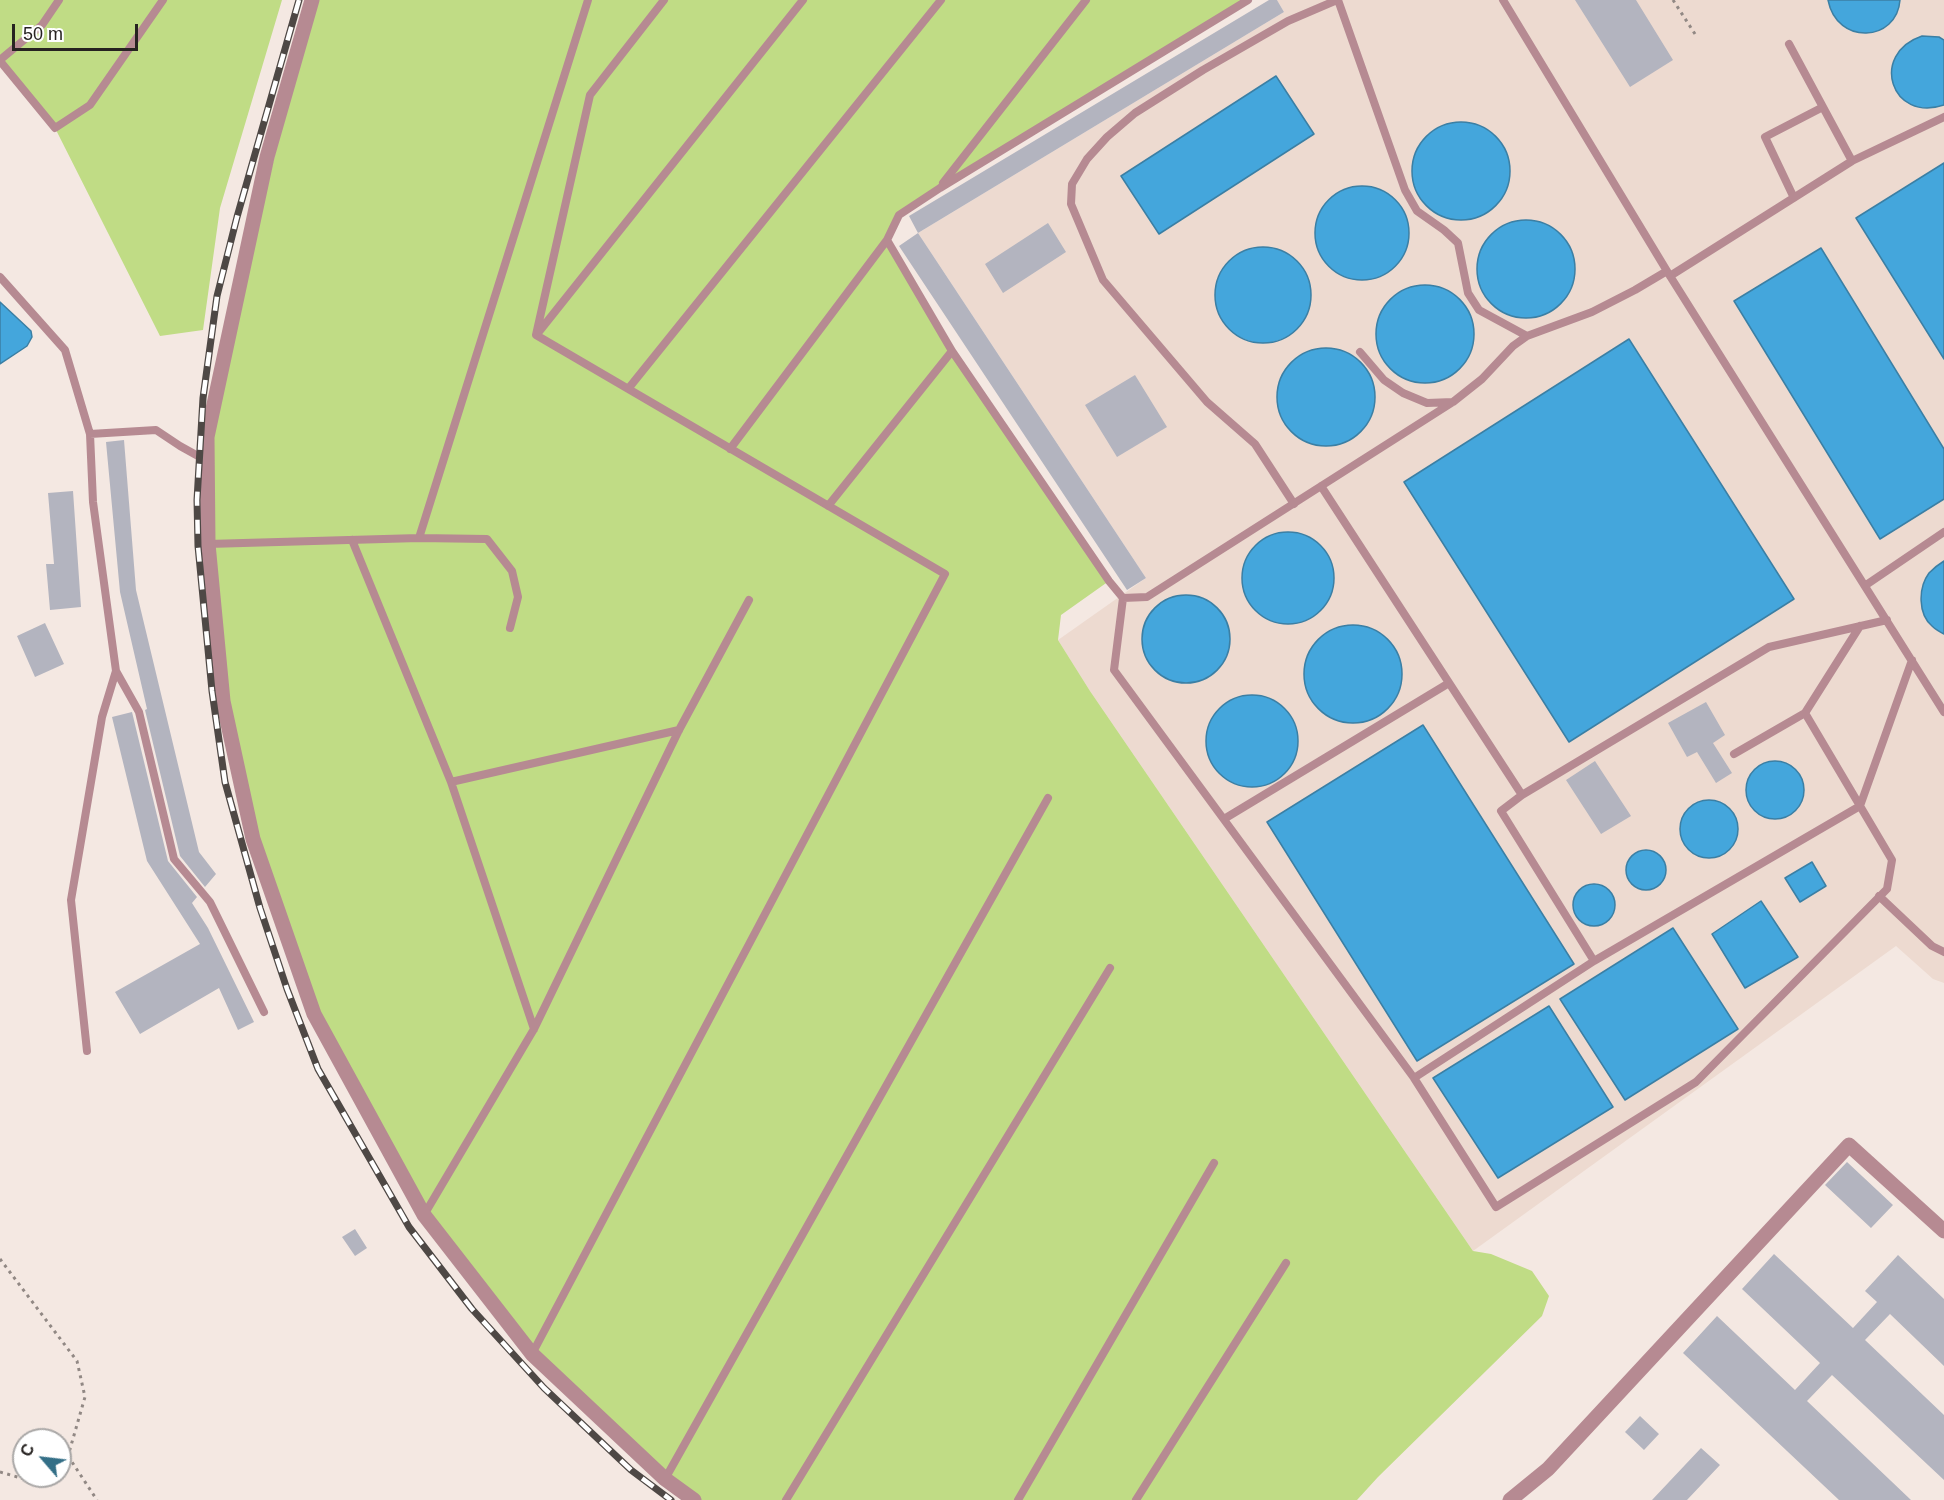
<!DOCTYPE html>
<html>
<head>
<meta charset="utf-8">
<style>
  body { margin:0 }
  #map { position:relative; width:1944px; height:1500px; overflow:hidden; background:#f4e8e2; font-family:Helvetica,sans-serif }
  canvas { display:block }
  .north { position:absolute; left:12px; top:1428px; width:60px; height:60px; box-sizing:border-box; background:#fff; border:2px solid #a9a7a6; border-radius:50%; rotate:298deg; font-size:16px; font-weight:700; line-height:24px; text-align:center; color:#272321 }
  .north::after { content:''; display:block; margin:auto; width:21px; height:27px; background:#346f87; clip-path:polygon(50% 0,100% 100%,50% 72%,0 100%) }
  .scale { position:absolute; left:12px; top:24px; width:126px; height:27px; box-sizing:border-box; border:3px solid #272321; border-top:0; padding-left:8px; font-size:18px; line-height:21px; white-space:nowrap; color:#272321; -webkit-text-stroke:4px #fff; paint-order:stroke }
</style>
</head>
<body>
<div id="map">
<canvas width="1944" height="1500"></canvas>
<div class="north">С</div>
<div class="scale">50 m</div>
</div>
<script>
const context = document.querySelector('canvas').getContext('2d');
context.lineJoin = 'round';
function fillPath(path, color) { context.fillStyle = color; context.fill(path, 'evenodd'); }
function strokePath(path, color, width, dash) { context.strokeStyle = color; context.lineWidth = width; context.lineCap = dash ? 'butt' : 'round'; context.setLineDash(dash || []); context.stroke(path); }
const built = new Path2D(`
  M1277,0H1944V983L1933,979L1896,946L1473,1251L1090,691L1058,640L1146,578L918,233L1284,12Z`);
const green = new Path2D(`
  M0,0H282L220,208L203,330L160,336L55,128L0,61Z
  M312,0H1248L899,215L887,240L952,351L1109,581L1061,615L1058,640L1090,691L1473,1251L1491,1254L1532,1271L1549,1296L1542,1316L1378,1477L1357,1500H694L532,1354L424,1215L314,1014L253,839L223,701L207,437Z`);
const water = new Path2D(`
  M1828,0H1900C1897,42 1837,46 1828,0Z
  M1922,36L1939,37L1944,40V105C1891,123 1869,54 1922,36Z
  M1276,76L1314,134L1159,234L1121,176Z
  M1412 171a49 49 0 1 1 98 0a49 49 0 1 1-98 0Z
  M1944,163V359L1856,218Z
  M1315 233a47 47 0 1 1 94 0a47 47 0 1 1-94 0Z
  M1477 269a49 49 0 1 1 98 0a49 49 0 1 1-98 0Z
  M1215 295a48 48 0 1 1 96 0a48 48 0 1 1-96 0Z
  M1821,248L1944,449V499L1880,539L1734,301Z
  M1376 334a49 49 0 1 1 98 0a49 49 0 1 1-98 0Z
  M0,302L31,331L32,337L27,346L0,364Z
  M1629,339L1794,599L1569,742L1404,482Z
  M1277 397a49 49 0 1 1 98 0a49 49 0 1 1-98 0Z
  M1242 578a46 46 0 1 1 92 0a46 46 0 1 1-92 0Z
  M1944,561V634C1940,632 1935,629 1932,626C1918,614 1918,588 1929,573C1933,569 1939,564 1944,561Z
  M1142 639a44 44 0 1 1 88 0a44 44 0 1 1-88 0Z
  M1304 674a49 49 0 1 1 98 0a49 49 0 1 1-98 0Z
  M1206 741a46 46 0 1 1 92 0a46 46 0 1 1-92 0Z
  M1423,725L1574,964L1417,1061L1267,822Z
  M1746 790a29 29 0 1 1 58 0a29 29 0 1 1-58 0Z
  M1680 829a29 29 0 1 1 58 0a29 29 0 1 1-58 0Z
  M1626 870a20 20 0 1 1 40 0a20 20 0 1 1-40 0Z
  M1812,862L1826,886L1800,902L1785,878Z
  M1573 905a21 21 0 1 1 42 0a21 21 0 1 1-42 0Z
  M1761,901L1798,957L1745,988L1712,934Z
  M1673,928L1738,1029L1625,1100L1560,999Z
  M1549,1006L1613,1107L1498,1178L1433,1078Z`);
const building = new Path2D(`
  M1269,0H1277L1284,12L918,233L909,216Z
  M1575,0H1636L1673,60L1630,87Z
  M1048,223L1066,252L1003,293L985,264Z
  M918,233L1146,578L1127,590L899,246Z
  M1135,375L1167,427L1117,457L1085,405Z
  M124,440L136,590L199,852L216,874L205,887L180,856L145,710L147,709L120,592L106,442Z
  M73,491L81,607L50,610L46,564H54L48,493Z
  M45,623L64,664L35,677L17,636Z
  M1706,702L1725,735L1713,743L1732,773L1716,783L1697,752L1687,757L1668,723Z
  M132,712L168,861L197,897L192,903L208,928L254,1022L238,1030L219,988L140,1034L115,992L200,944L147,861L112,717Z
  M1595,761L1631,816L1601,834L1566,780Z
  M1847,1162L1893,1205L1871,1228L1825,1185Z
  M355,1229L367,1248L355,1256L342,1237Z
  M1774,1254L1853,1328L1877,1302L1865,1291L1898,1255L1944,1299V1366L1890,1314L1865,1340L1944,1415V1480L1832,1375L1807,1401L1911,1500H1839L1683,1353L1717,1316L1795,1390L1820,1363L1742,1289Z
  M1640,1416L1659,1434L1644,1450L1625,1432Z
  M1701,1448L1720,1465L1687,1500H1652Z`);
const path = new Path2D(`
  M1673,0L1695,34
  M0,1259L77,1361L85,1397L68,1456L60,1465
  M68,1456L97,1500
  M0,1472L42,1484L50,1476`);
const lane = new Path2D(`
  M1248,0L940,188L899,215L887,240L952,351L1109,581L1123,598L1147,597L1453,402
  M1338,0L1405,190L1417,211L1444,230L1458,243L1468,293L1479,310L1527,336L1592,312L1635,290L1667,271
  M1503,0L1670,276L1944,712
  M0,60L42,25L59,0
  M0,61L55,128L90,105L163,0
  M1852,161L1944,117
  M943,183L1086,0
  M1794,198L1765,137L1823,107
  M1670,276L1852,161L1789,44
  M0,277L65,350L90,434L93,502L116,671L139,712L174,859L210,902L264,1012
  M538,333L803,0
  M1360,352L1384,380L1403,393L1427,403L1453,402L1482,379L1513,346L1527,336
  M628,389L941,0
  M90,434L156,430L180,446L207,461
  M730,449L887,240
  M1294,504L1255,444L1207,402L1103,280L1071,204L1072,184L1087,159L1107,137L1135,113L1203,70L1288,21L1337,0
  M828,506L952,351
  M419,538L487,539L512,571L518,597L510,628
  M352,540L451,782L534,1029
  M208,544L419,538L588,0
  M1866,585L1944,532
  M1123,598L1114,670L1414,1078L1594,961L1501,811L1522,795L1321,486
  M1734,754L1805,713
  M451,782L679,730
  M1522,795L1769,647L1887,620
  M1224,819L1449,683
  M1879,896L1932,946L1944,952
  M1594,961L1860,806L1912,660
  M87,1051L71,900L102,717L116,671
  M1414,1078L1496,1207L1696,1082L1887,889L1892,860L1805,713L1860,626
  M424,1215L534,1029L679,730L749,600
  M532,1354L945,574L536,335L590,95L664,0
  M665,1479L1048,798
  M786,1500L1110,968
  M1018,1500L1214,1163
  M1136,1500L1286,1263`);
const street = new Path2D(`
  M312,0L267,157L207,437L208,544L223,701L253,839L314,1014L424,1215L532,1354L665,1479L694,1500
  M1510,1500L1548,1469L1849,1145L1944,1231`);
const rail = new Path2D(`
  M299,0L237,217L217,296L203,398L197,500L198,546L212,691L225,782L260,908L287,989L318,1069L409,1227L472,1309L544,1388L631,1470L671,1500`);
fillPath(built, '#eddad0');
fillPath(green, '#c0dc85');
fillPath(water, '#44a6dc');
strokePath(water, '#3b7fa4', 1.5);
fillPath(building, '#b3b4bf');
strokePath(path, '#918884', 3, [3, 4.5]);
strokePath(lane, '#b68a92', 8);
strokePath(street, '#b68a92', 15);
strokePath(rail, '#4e4845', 7);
strokePath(rail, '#fff', 4.5, [14]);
</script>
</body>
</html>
